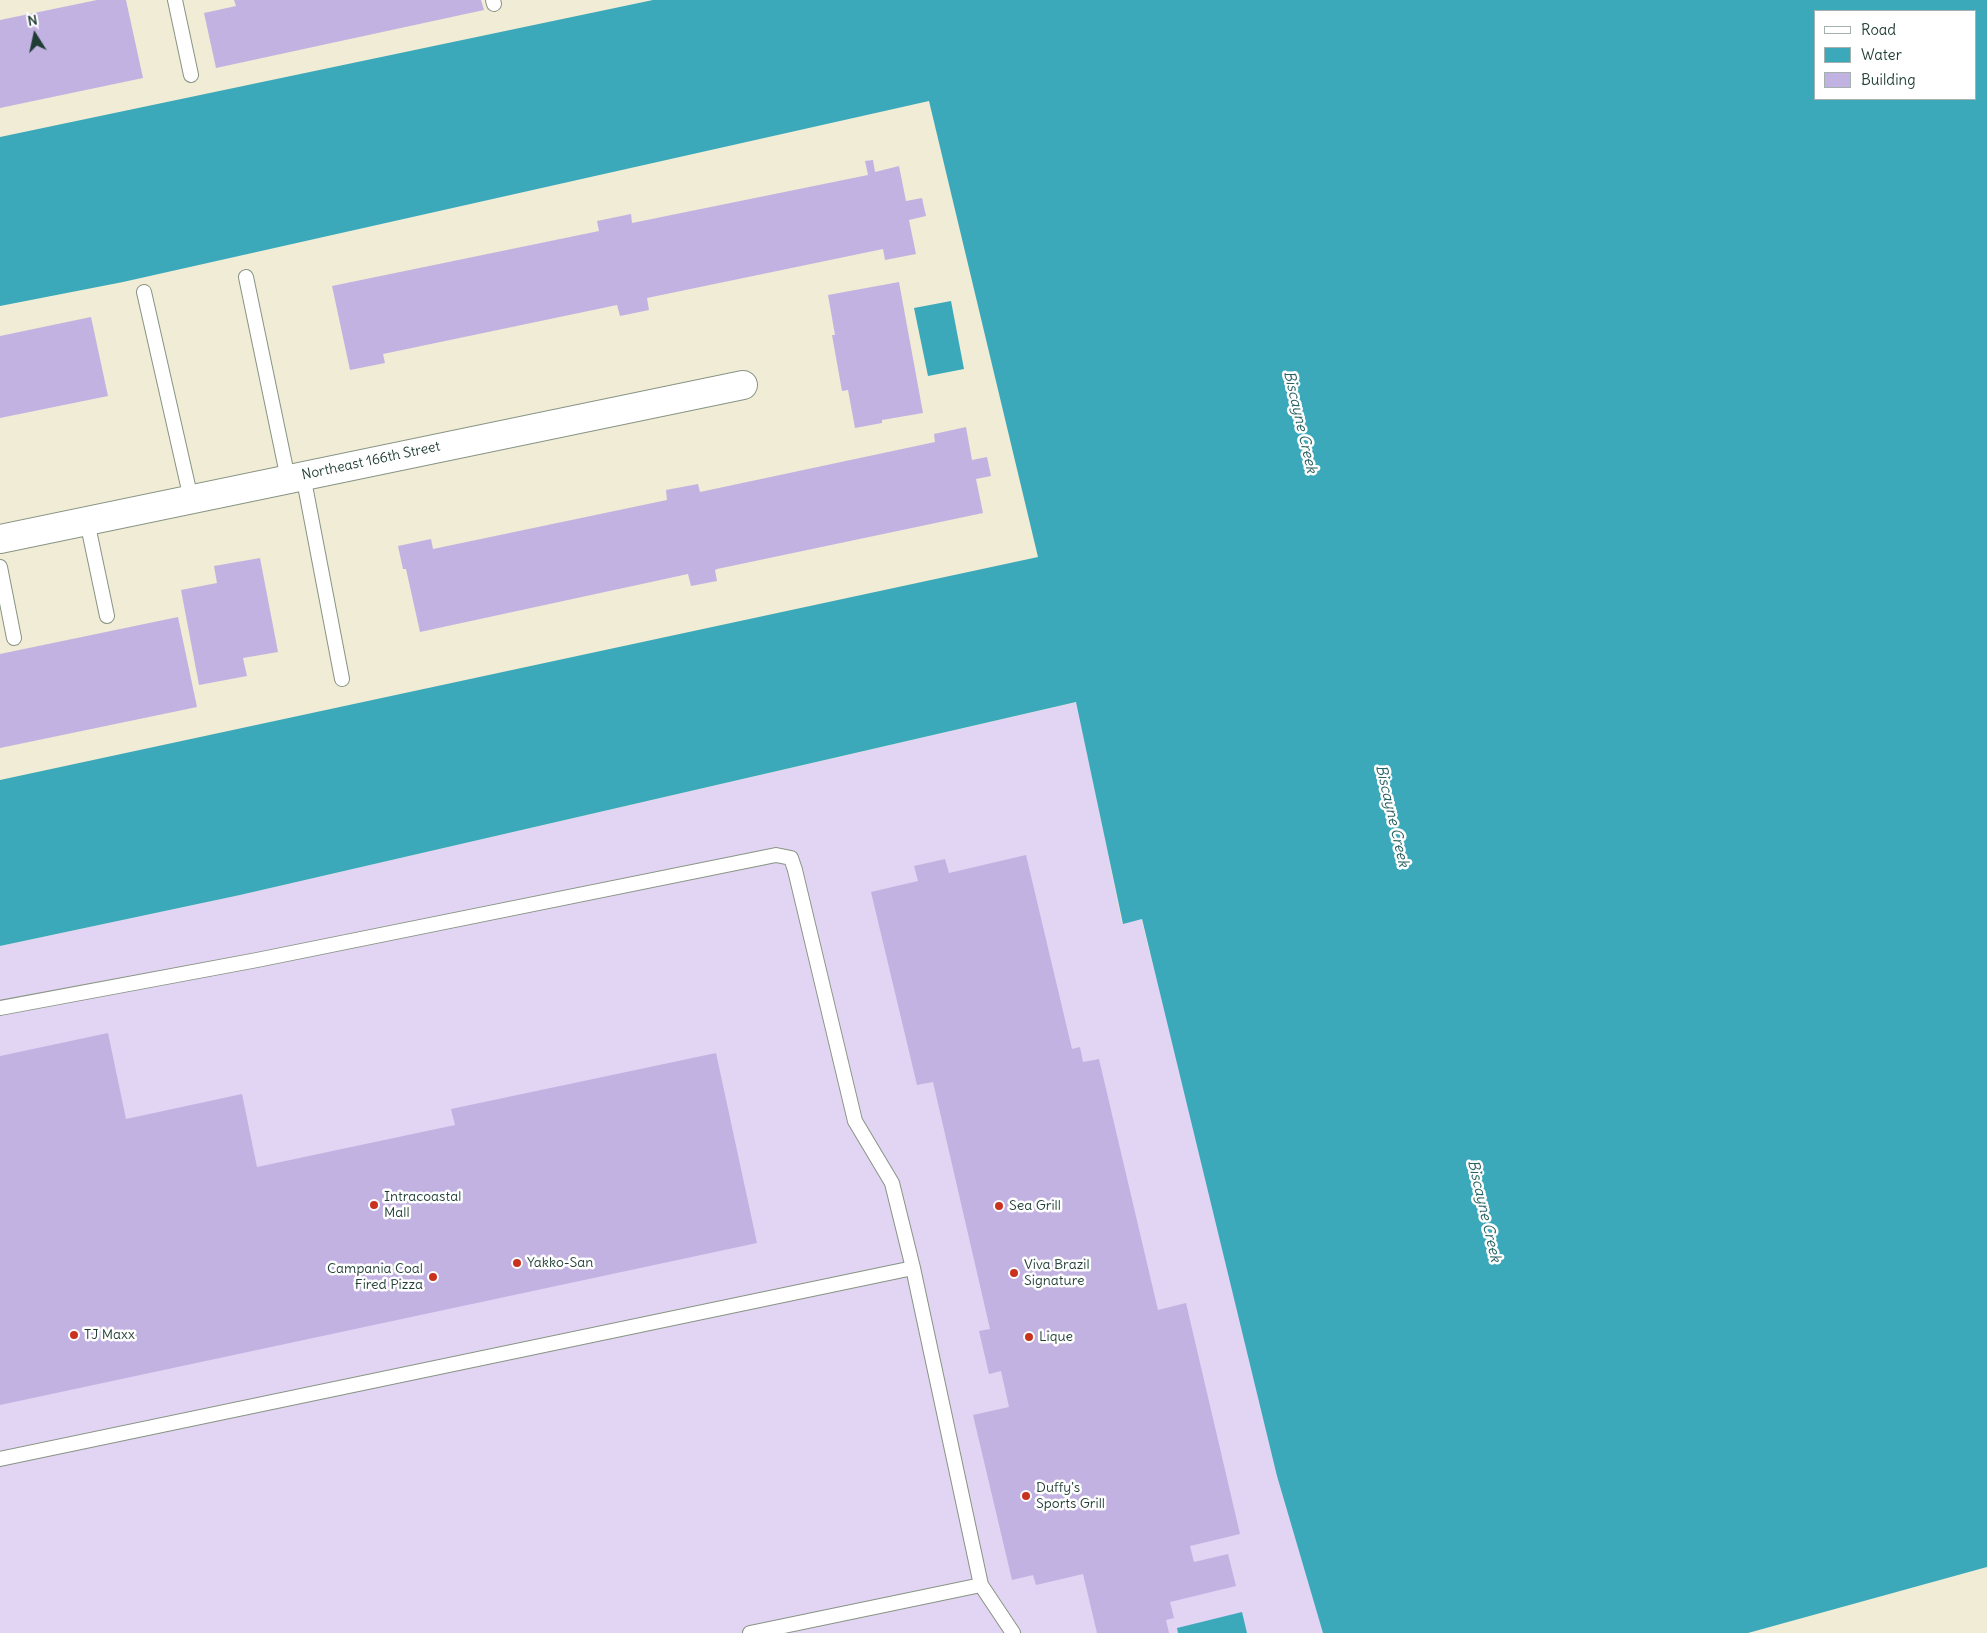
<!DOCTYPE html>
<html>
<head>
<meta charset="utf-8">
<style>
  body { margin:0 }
  #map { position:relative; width:1987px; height:1633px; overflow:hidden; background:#f0ecd5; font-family:Delius,sans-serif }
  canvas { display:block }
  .legend { position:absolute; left:1814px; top:10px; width:162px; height:90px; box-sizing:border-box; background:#fff; border:1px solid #a5b1ae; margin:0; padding:6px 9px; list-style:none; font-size:15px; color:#1f3d34 }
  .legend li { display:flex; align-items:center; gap:10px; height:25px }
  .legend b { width:25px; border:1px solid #a5b1ae }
  .north { position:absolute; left:10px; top:10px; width:50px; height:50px; -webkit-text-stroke:4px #fff; paint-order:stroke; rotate:350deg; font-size:14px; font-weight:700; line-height:20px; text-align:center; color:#1f3d34 }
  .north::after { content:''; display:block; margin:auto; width:18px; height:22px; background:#1f3d34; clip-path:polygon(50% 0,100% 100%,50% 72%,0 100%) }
</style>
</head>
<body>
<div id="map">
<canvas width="1987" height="1633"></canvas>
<ul class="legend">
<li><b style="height:6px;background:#fff"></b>Road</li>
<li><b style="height:14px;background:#3ca9bb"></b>Water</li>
<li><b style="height:14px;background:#c2b2e2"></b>Building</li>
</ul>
<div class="north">N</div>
</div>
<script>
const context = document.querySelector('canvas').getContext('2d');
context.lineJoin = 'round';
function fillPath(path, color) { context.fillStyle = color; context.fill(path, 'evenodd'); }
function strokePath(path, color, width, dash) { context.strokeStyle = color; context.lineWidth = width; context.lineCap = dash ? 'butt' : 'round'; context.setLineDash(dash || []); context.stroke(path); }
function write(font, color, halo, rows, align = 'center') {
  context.font = font + ' Delius,sans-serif'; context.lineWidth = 5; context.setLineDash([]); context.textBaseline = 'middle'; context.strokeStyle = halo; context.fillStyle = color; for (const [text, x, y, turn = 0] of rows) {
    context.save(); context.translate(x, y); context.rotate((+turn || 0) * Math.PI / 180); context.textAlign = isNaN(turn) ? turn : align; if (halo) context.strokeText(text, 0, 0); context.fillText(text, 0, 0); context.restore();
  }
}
const built = new Path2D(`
  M1077,702L1122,923L1141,918L1325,1633H0V946L240,895Z`);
const water = new Path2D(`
  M653,0H1987V1633H1323L1277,1476L1142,919L1123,924L1076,702L240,895L0,946V780L1038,557L929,101L123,282L0,306V137ZM1816,11H1976V99H1816Z
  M951,301L964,369L928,376L914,308Z
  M1242,1612L1247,1633H1178L1177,1628Z`);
const pier = new Path2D(`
  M1987,1567V1633H1748Z`);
const building = new Path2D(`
  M97,0H126L143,78L0,108V20Z
  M234,0H481L484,10L216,68L204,13L236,6Z
  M873,160L875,172L899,166L906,201L922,198L926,216L909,220L916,254L885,260L883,249L647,298L649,310L620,316L617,305L383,354L385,363L350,370L332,286L599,231L597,221L631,214L632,223L868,175L865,161Z
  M899,282L923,413L882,420V423L855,428L848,390L842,391L832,335H835L828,295Z
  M91,317L108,396L0,418V336Z
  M966,427L972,460L987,457L991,476L976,479L983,513L717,569L715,570L717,581L691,586L688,574L420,632L406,569H403L398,546L431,539L433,549L667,500L666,490L698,484L700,492L935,442L934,434Z
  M260,558L278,652L243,658L247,676L199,685L181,590L217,583L214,566Z
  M178,617L197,707L0,748V654Z
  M1026,855L1072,1049L1080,1047L1083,1062L1099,1059L1158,1310L1186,1303L1240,1534L1190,1546L1194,1562L1228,1554L1236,1586L1170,1602L1174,1618L1166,1620L1169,1633H1097L1083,1574L1036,1585L1033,1575L1012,1580L973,1415L1009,1407L1001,1371L989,1374L979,1331L990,1329L933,1082L917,1085L871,892L918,881L914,866L945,859L949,873Z
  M108,1033L126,1119L242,1094L257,1167L455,1125L451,1109L716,1053L757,1243L0,1405V1056Z`);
const lane = new Path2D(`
  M175,0L191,75
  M493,0L494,4
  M246,277L288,479
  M144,292L191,499
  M303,475L342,679
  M87,521L107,616
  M0,567L14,638
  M0,1008L257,960L776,855L791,858L795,870L855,1121L892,1183L913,1268L981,1585L1013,1633
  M0,1459L913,1268
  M750,1633L981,1585`);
const street = new Path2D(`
  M0,539L743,385`);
const markers = [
  [374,1205,5,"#c8321e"],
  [999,1206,5,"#c8321e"],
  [517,1263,5,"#c8321e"],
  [1014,1273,5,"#c8321e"],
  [433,1277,5,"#c8321e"],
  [74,1335,5,"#c8321e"],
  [1029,1337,5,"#c8321e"],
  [1026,1496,5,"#c8321e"]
];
const streetNames = [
  ["Northeast 166th Street",371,461,-12]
];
const poiNames = [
  ["Intracoastal",384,1197],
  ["Mall",384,1213],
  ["Sea Grill",1009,1206],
  ["Yakko-San",527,1263],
  ["Viva Brazil",1024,1265],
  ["Signature",1024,1281],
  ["Campania Coal",423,1269,"right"],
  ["Fired Pizza",423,1285,"right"],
  ["TJ Maxx",84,1335],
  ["Lique",1039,1337],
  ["Duffy's",1036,1488],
  ["Sports Grill",1036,1504]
];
const waterNames = [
  ["Biscayne Creek",1300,422,77],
  ["Biscayne Creek",1392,816,77],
  ["Biscayne Creek",1484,1211,77]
];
fillPath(built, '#e2d4f3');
fillPath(water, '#3ca9bb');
fillPath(pier, '#f0ecd5');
fillPath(building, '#c2b2e2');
strokePath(lane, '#889484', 16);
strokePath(street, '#889484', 30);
strokePath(lane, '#fff', 14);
strokePath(street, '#fff', 28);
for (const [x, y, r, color] of markers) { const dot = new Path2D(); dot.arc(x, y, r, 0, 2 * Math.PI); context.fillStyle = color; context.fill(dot); strokePath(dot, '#fff', 2); }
write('14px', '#1f3d34', '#fff', streetNames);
write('14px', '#1f3d34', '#fff', poiNames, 'left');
write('italic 15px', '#296363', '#fff', waterNames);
</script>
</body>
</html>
